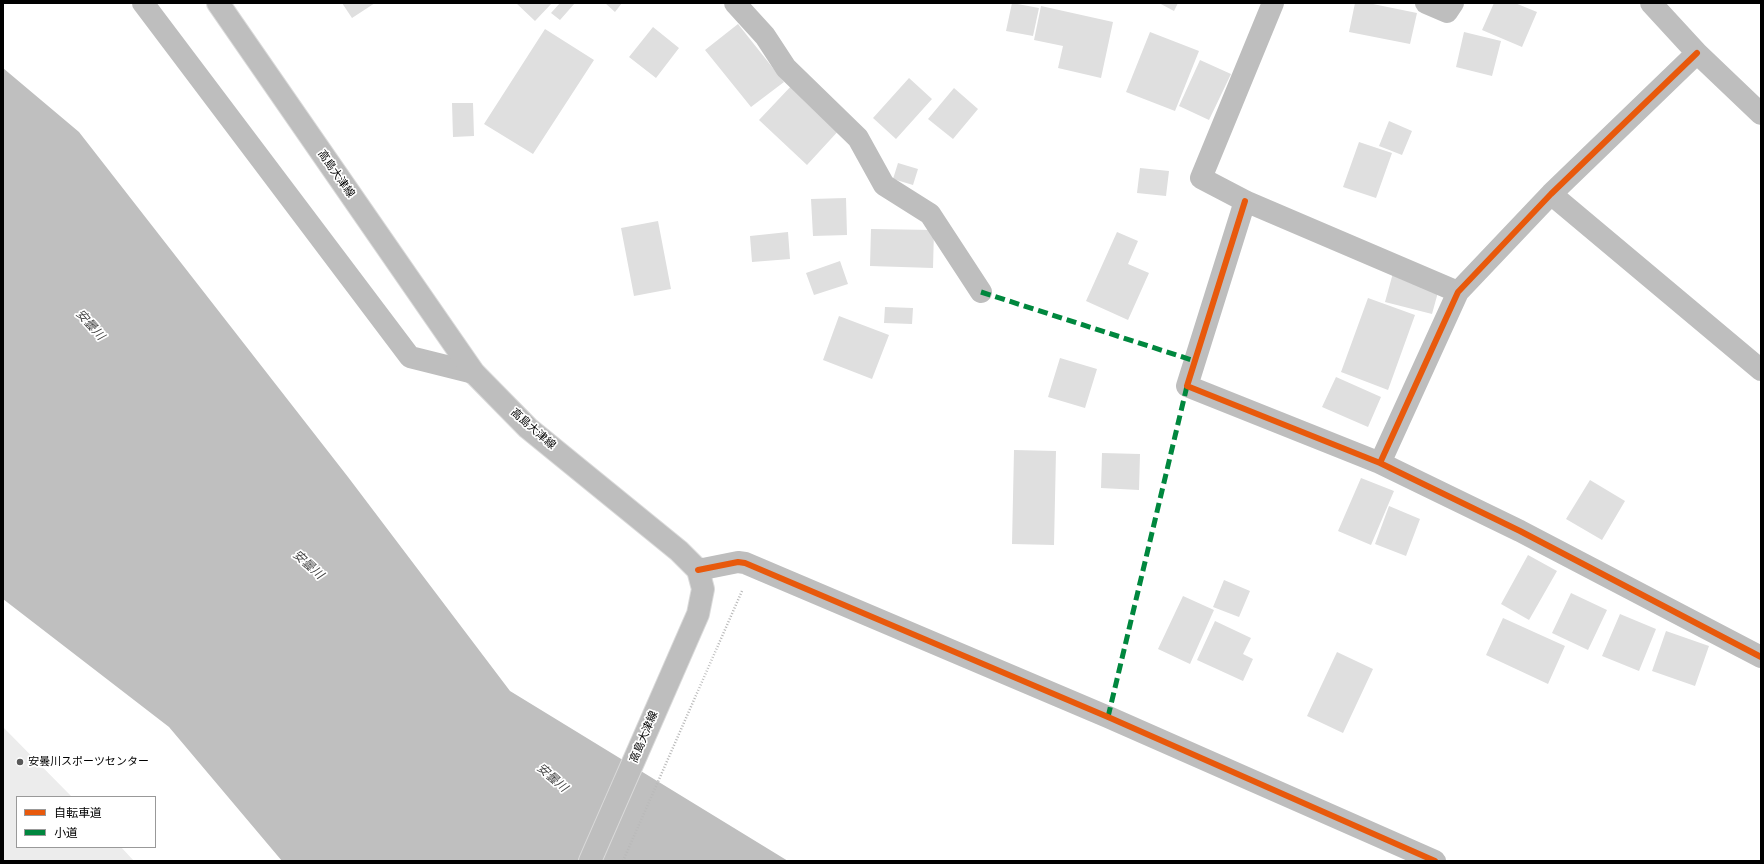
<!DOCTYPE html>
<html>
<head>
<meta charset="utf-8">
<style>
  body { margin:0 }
  #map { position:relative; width:1764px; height:864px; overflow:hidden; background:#fff; font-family:"Open Sans","Noto Sans JP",sans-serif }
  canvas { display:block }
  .frame { position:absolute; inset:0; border:4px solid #000; pointer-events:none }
  .legend { position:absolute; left:16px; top:796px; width:140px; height:52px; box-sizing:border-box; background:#fff; border:1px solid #999; margin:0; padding:5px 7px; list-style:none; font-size:12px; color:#000 }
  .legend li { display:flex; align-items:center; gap:8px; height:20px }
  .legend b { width:20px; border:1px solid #999 }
</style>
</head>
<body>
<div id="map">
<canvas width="1764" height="864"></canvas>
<div class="frame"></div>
<ul class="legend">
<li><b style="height:5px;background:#e8590c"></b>自転車道</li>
<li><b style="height:5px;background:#00873e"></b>小道</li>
</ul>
</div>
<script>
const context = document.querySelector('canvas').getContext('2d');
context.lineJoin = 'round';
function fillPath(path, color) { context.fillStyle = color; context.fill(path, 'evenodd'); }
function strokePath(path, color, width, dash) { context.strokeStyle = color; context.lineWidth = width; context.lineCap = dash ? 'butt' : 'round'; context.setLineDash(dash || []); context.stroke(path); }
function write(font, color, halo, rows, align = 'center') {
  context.font = font + ' "Open Sans","Noto Sans JP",sans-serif'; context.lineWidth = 3.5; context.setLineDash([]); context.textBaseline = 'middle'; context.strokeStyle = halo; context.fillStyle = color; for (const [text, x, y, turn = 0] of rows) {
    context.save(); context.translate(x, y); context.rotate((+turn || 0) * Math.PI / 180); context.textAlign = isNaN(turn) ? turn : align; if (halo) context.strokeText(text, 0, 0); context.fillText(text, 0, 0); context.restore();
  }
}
const green = new Path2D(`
  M3,727L72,797H17V847H121L134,861H3Z`);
const water = new Path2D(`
  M3,68L79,132L348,477L510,691L788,861H282L169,727L3,599Z`);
const building = new Path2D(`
  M342,3H375L352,18Z
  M516,3H552L535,21Z
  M560,3H575L560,20L551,13Z
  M605,3H622L615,12Z
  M1012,3L1039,8L1033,36L1006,31Z
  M1159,3H1178L1174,11Z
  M1355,3H1368L1417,13L1410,44L1349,32Z
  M1494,3H1515L1537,12L1522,47L1482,30Z
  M1041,6L1113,22L1101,78L1058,68L1063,46L1034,40Z
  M738,24L784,82L751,107L705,50Z
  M653,27L679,48L656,78L629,57Z
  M545,29L594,60L533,154L484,124Z
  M1150,32L1199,51L1175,111L1126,92Z
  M1464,32L1501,41L1492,76L1456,67Z
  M1200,60L1231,74L1209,120L1179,106Z
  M909,78L932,99L896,139L873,118Z
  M794,83L841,128L807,165L759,120Z
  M954,88L978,109L953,139L928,119Z
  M452,103H473L474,136L453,137Z
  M1389,121L1412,131L1402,155L1379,146Z
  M1359,142L1392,153L1376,198L1343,187Z
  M898,163L918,169L913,185L893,179Z
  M1140,168L1169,171L1166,196L1137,193Z
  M846,198L847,235L813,236L811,199Z
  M658,221L671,289L634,296L621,228Z
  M871,229L934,230L933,268L870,266Z
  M788,232L790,259L752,262L750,236Z
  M1117,232L1138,241L1128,264L1149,273L1128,320L1086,301Z
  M840,261L848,284L814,295L806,273Z
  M1393,273L1440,285L1432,314L1385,302Z
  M1368,298L1415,315L1388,390L1341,372Z
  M885,307L913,308L912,324L884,323Z
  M839,316L889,335L872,379L823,360Z
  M1060,358L1097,369L1085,408L1048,397Z
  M1336,377L1381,397L1368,427L1322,407Z
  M1014,450L1056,451L1054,545L1012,544Z
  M1102,453L1140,454L1139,490L1101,488Z
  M1361,478L1394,491L1371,545L1338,531Z
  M1590,480L1625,501L1602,540L1566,519Z
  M1389,506L1420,519L1406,556L1375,544Z
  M1528,555L1557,571L1529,620L1501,604Z
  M1224,580L1250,591L1239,617L1213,607Z
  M1571,593L1607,610L1588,650L1552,633Z
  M1183,596L1214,610L1190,664L1158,649Z
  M1620,614L1656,629L1639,671L1602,656Z
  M1503,618L1565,646L1548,684L1486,655Z
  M1215,621L1251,638L1243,654L1253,659L1243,681L1197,660Z
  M1666,631L1709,646L1695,686L1652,671Z
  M1337,652L1373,669L1343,733L1307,716Z`);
const path = new Path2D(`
  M623,861L742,591`);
const minor = new Path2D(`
  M143,3L410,357L474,373
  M735,3L765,36L786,68L858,138L884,185L930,214L981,292
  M1273,3L1201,178L1245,201L1458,292
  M1426,3L1447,12L1453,3
  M1651,3L1697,53L1761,114
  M1551,194L1761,370
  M1245,201L1187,386L1380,463L1520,531L1761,657
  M1380,463L1458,292L1551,194L1697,53
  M698,570L738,562L745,563L1108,717L1435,861`);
const major = new Path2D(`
  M218,3L474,373L528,428L679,551L698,570L703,589L698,614L590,861`);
const quiet = new Path2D(`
  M981,292L1195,361
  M1108,717L1187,386`);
const cycleway = new Path2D(`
  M1245,201L1187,386L1380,463L1520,531L1761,657
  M1380,463L1458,292L1551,194L1697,53
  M698,570L738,562L745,563L1108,717L1435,861`);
const markers = [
  [20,762,4,"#595959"]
];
const streetNames = [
  ["高島大津線",336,174,55],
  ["高島大津線",533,429,41],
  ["高島大津線",644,737,-67]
];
const poiNames = [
  ["安曇川スポーツセンター",28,762]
];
const waterNames = [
  ["安曇川",90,325,48],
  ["安曇川",308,565,42],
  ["安曇川",552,778,41]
];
fillPath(green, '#ececec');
fillPath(water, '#bfbfbf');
fillPath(building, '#dfdfdf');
strokePath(major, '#dbdbdb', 24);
strokePath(path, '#b9b9b9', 2.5, [1, 2]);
strokePath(minor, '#bebebe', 22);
strokePath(major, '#bebebe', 22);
strokePath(quiet, '#00873e', 5, [10, 5]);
strokePath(cycleway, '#e8590c', 6);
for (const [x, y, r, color] of markers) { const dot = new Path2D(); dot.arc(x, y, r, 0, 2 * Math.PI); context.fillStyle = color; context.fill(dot); strokePath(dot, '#fff', 1.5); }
write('11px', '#000', '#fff', streetNames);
write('11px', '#000', '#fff', poiNames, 'left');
write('italic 12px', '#444', '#fff', waterNames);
</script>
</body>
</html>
